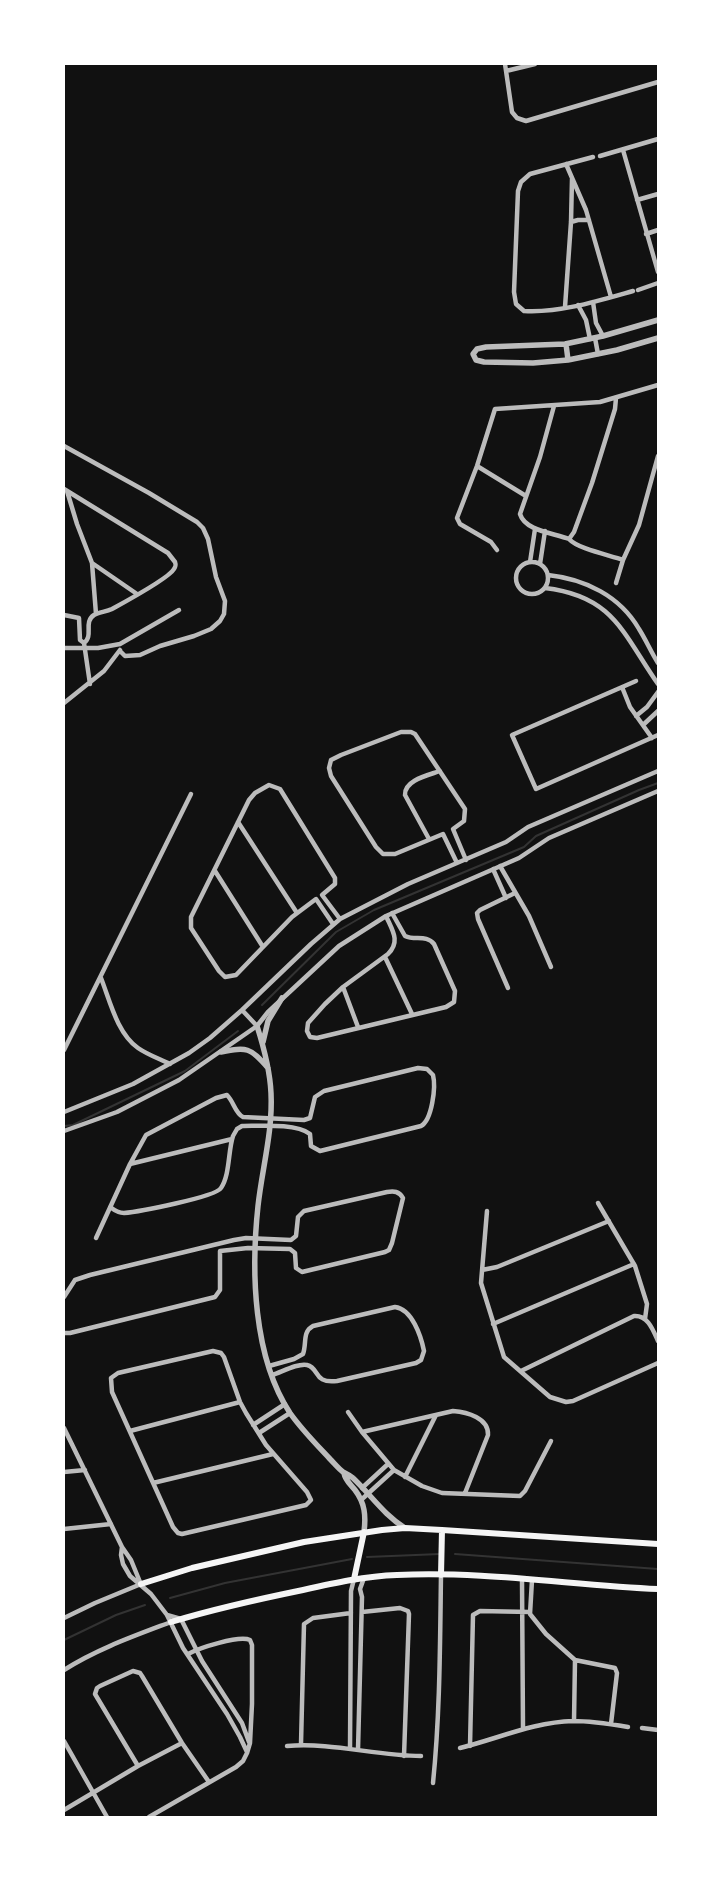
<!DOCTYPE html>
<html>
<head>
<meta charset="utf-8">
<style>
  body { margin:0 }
  #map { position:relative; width:722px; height:1881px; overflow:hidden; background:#111; font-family:"Fira Sans",sans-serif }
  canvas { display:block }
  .frame { position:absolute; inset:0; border:65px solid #fff; pointer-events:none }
</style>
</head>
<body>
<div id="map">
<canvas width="722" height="1881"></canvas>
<div class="frame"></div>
</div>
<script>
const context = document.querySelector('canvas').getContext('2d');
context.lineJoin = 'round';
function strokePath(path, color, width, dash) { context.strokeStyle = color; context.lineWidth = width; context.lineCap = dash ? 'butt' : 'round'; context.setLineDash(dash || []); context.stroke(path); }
const stream = new Path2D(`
  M262,1005L336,932L374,910L524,847L536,836L639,790L658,783
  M64,1126L73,1125L185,1071L238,1031
  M455,1554L658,1569
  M367,1557L440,1554
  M170,1598L225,1583L352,1559
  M64,1640L116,1615L145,1605`);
const minor = new Path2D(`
  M505,64L512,112L517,118L526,121L658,82
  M506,71L535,64
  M623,150L658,272
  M600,156L658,139
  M593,157L530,174L521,182L518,191L514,292L516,304L524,311C560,313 598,301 633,291
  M566,164L586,210L611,297
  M637,200L658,194
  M571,222L578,220H589
  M646,234L658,230
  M638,290L658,283
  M593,302L596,323L603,336
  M578,305L586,320L590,339
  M565,307L571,222L572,179
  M595,338L598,354
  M554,406L540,457L520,514C525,531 554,533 569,539C578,549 609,555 623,560
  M64,446L149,493L197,522L203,528L208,539L216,577L225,601L224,614L220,621L211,629L194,636L160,646L140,655L125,656L120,651
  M477,466L526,496
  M64,489L168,553L175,562C176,565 176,566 174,569C169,578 123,603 112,609C106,612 99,612 94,615C83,622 94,636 84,643
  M67,491L77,524L92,563L96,614
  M569,539L574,532L592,483L615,409L616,398
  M497,550L491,542L460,524L457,518L477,466L495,409L600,402L658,385
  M516 578a16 16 0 1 1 32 0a16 16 0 1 1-32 0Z
  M530,562L535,529
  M92,563L137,594
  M540,564L545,531
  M548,575C585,579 620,596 639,629C646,640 651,652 658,663
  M616,583L623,560L639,525L658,456
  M545,588C614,596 623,634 658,684
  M64,615L79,618L80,640L84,643L90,684
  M64,648H98L120,644L179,610
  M636,681L512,735L536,789L658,735
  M622,687L630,707L652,738
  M64,703L104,671L120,650
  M636,716L647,707L658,692
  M643,725L658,711
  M238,822L297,913
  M429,839L405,795C404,780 429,775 440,771
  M457,863L443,834L395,854H383L376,847L331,776L329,768L331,760L341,755L401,732H411L415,734L465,809L464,821L453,829L466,860
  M500,866L529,916L551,967
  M493,869L506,898
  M215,871L263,947
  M386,916C392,930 401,941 388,954L343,987L325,1004L308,1023L307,1031L310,1037L317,1038L446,1007L454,1002L455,991L434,944C426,934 415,941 405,936L392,913
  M333,924L316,899L292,917L236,975L225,977L219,971L191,928V917L249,800L255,793L269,785L280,789L335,878V884L322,895L340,919
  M385,957L412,1014
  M101,978C110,1001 117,1033 138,1048C148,1055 160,1059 170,1064
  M343,987L358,1027
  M508,988L478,919L477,913L480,910L515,893
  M242,1010L257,1026
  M64,1050L191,794
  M64,1112L133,1084L189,1053L210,1038L242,1010L311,944L340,919L408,884L506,842L528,827L658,771
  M64,1131L117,1112L179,1080L257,1026L268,1012L339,946L386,916L519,858L549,838L658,791
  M130,1164L232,1139
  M598,1203L635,1266L647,1304L645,1319
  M487,1211L481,1283L504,1357L550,1397L566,1402L573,1401L658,1363
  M96,1238L130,1164L146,1135L216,1098L227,1095C234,1102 235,1113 243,1117L304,1120L310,1118L315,1097L324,1091L418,1068L427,1069L433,1075C436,1087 432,1120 421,1126L320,1151L311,1146L310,1134C296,1123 260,1126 242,1126L237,1129L233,1136C228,1151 230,1175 221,1188C216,1197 137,1212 124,1213C119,1213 114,1210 110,1207
  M482,1270L497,1267L609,1221
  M64,1297L75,1280L90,1275L234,1240L246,1238L291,1240L296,1236L298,1217L304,1211L387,1192C394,1191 399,1191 403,1198L392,1243L389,1250L385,1252L302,1272L296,1268L295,1253L290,1249L248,1248L220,1251V1290L215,1297L70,1333H64
  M493,1324L634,1264
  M213,1351L221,1353L224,1357L240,1402L246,1413L266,1445L307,1492L311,1500L306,1505L182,1534L178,1533L173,1527L112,1392L111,1378L118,1373Z
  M269,1366L294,1359L303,1354C307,1343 302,1332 313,1326L395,1307C412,1309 421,1336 424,1351L421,1360L416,1363L337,1381C313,1384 320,1368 307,1365C297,1363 282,1372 272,1375
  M521,1371L634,1316C648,1315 653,1330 658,1341
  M348,1412L362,1432L394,1470L422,1486L442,1493L520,1496L525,1491L551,1441
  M253,1425L285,1404
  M64,1428L122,1547L131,1560L140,1582
  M130,1431L240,1402
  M362,1432L453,1411C467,1412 489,1418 488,1435L465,1493
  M259,1433L290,1413
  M64,1472L85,1470
  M405,1477L436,1415
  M153,1483L273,1454
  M362,1488L388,1464
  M361,1500L394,1470
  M64,1529L111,1524
  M122,1547L121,1555L123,1564L130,1576L151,1594L167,1615L183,1648L227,1714L240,1737L247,1752
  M522,1579L523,1729
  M532,1580L530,1614L546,1634L575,1660L615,1668L617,1673L611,1724
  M362,1612L400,1608L408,1611L409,1614L404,1756
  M167,1615L181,1619L202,1661L242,1723L249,1742
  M64,1618L95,1603L141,1584
  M64,1670C97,1649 134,1636 171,1622
  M574,1721L575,1660
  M642,1728L658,1730
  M64,1741L107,1817
  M301,1744L304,1624L313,1618L351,1613
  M287,1746C332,1742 376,1756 421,1756
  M470,1746L473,1615L480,1611L530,1612
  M460,1748C497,1739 534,1722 573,1721C591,1721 610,1724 628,1727
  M350,1749L351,1591L354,1579
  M358,1750L362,1597L360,1589L364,1578
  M138,1766L95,1694L97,1688L100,1686L133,1671L140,1673L142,1676L182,1743L209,1782
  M433,1783C440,1714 440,1645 441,1575
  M64,1810L138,1766L182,1743
  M149,1817L236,1767L243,1761L247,1753L250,1743L252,1704V1645L250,1640C239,1635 199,1648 188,1654`);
const tertiary = new Path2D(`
  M658,320L603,336L565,344L486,347L477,349L473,354L476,360L484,362L533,363L568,360L617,350L658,338
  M566,344L568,360
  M257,1026C264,1048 270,1070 271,1093C273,1131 262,1169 258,1206C251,1271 253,1357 290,1413C302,1430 316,1444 330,1459C334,1463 339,1469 343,1472C347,1474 350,1475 353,1478C371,1495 384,1515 405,1528
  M263,1042L268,1021L282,998
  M221,1052C247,1047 250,1047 268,1068
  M344,1473C345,1480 350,1484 355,1490C365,1503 366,1516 364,1532`);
const secondary = new Path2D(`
  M441,1575L442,1530
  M354,1579L364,1532
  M141,1584L192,1568L304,1542L382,1530L405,1528L442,1530L658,1544
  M171,1622C214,1609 259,1599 303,1590C334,1583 365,1576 397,1575C484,1571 571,1585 658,1589`);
strokePath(stream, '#333', 2);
strokePath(minor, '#bcbcbc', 4.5);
strokePath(tertiary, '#bcbcbc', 5.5);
strokePath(secondary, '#f5f5f5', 6);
</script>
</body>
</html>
